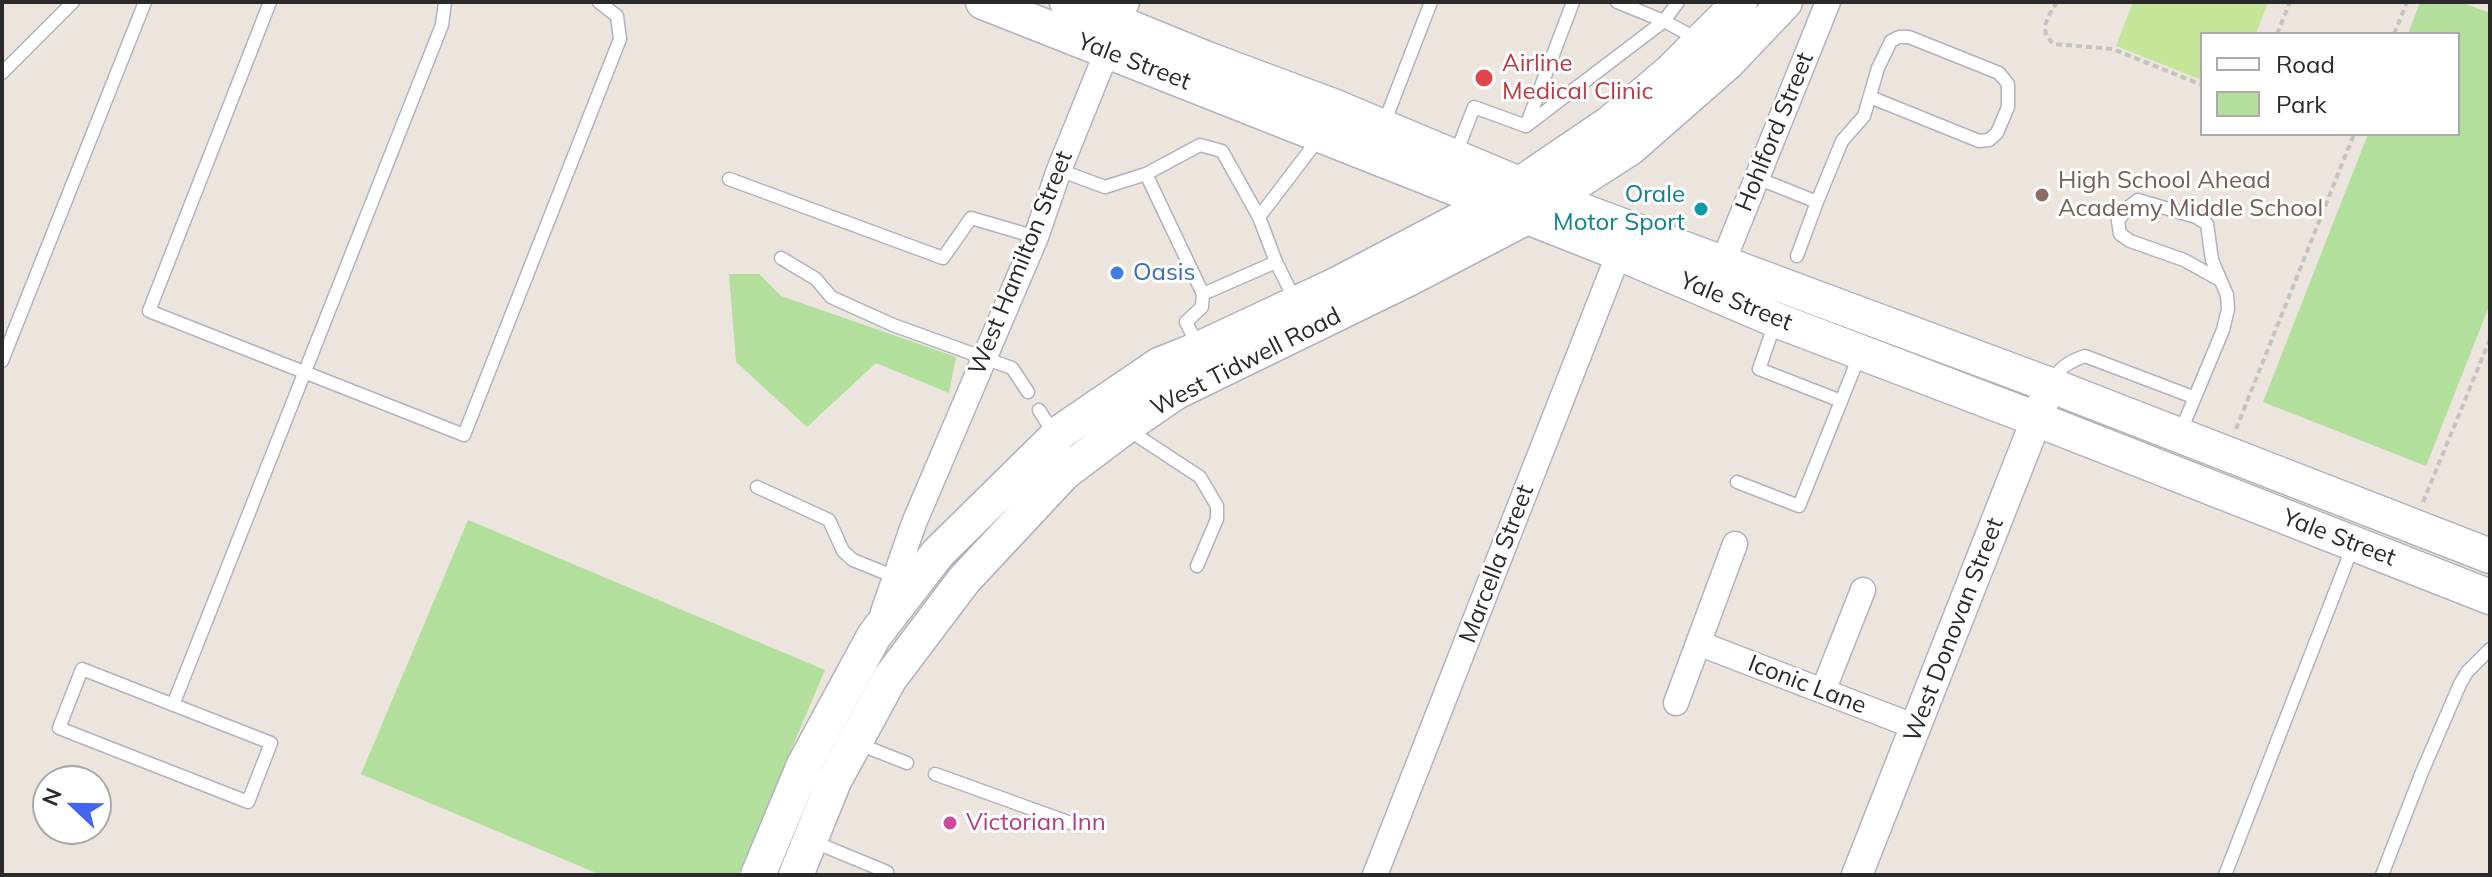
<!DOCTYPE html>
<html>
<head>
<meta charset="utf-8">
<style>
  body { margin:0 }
  #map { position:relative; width:2492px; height:877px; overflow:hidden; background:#ebe5dd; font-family:Mulish,sans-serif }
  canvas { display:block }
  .frame { position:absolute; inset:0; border:4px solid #2a2a2a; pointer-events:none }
  .legend { position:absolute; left:2200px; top:32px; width:260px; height:104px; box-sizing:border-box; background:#fff; border:2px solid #aaa; margin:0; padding:10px 14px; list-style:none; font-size:24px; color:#2a2a2a }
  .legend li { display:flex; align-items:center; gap:16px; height:40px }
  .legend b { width:40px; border:2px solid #aaa }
  .north { position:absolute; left:32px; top:765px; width:80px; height:80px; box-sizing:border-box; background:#fff; border:2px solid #aaa; border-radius:50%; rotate:292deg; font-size:22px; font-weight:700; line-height:32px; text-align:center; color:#2a2a2a }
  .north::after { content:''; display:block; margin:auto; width:28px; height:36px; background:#4565f0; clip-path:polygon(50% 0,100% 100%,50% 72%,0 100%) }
</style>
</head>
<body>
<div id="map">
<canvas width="2492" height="877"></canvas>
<div class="frame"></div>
<ul class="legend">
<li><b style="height:10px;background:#fff"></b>Road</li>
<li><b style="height:22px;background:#b3df9c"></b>Park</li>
</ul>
<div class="north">N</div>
</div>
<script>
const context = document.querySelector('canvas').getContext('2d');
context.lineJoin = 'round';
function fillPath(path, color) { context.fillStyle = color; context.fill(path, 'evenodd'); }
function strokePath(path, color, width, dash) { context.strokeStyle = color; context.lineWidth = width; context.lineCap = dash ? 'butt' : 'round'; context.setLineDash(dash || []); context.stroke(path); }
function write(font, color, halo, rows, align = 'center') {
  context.font = font + ' Mulish,sans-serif'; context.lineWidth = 6; context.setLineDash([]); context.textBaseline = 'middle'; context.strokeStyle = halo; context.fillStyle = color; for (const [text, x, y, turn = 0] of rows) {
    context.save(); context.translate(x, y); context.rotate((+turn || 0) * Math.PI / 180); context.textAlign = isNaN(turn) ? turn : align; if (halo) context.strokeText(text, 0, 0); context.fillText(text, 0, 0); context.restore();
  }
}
const green = new Path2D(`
  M2420,2H2461L2490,13V304L2426,466L2263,402L2368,134H2458V34H2408Z
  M729,274H759L781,296L956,357L949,393L876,363L807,427L736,362Z
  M468,520L825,670L738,875H601L361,774Z`);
const pitch = new Path2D(`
  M2133,2H2268L2256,34H2202V80L2116,46Z`);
const path = new Path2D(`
  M2057,2C2048,17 2037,30 2054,44L2113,49L2202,85
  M2277,34L2290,2
  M2394,34L2407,2
  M2236,429L2354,134
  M2423,502L2490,339`);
const service = new Path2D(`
  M270,2L149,311L464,435L620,39L617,16L599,2
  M1573,2L1526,126L1664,21L1678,2
  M1617,2L1664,21L1699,40
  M2,73L73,2
  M1383,126L1431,2
  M1455,156L1474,107L1526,126
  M1059,170L1105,187L1146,174
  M1757,178L1817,202L1842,141L1864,116L1878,68L1891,41L1899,37H1909L1999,73L2008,84V107L1997,133L1989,140L1979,141L1870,97
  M729,179L943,258L971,218L1036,237
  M1259,217L1320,137
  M1797,256L1817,202
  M781,258L816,279L831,297L893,325L1012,368L1028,392
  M1203,294L1276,262
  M1775,323L1759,369L1841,401
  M1199,348L1186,322L1202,307L1203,294L1146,174L1200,145L1222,151L1259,217L1276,262L1295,300
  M2,361L145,2
  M2051,383C2059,368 2068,362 2085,356L2193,397
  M1039,410L1054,434
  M1127,429L1200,477L1217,506V519L1197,566
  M2180,433L2223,330L2228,309L2227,295L2212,260L2207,224L2196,217L2138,200L2127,208L2118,221L2120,234L2130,241L2184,260L2220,280
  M1737,482L1799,506L1860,354
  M757,487L829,520L843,551L853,560L895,577
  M82,669L271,743L248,802L59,728Z
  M173,705L442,25L445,2
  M856,743L907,763
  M935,774L1079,826
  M812,841L887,872L886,875
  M2225,875L2353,546
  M2382,875L2422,772L2460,684L2467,672L2490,649`);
const minor = new Path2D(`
  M1723,262L1828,2
  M883,612L914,523L1036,237L1059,170L1127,2
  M1698,643L1916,727
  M1823,691L1863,590
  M1676,703L1735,544
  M1375,875L1619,253`);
const tertiary = new Path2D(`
  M1857,875L2050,385`);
const secondary = new Path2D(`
  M983,2L1619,253L1776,320L2036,419L2490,597
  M1067,2L1207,59L1333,106L1588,213L2050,385L2490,556
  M758,875L804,765L874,636L938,553L1062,431L1159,365L1199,349L1336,285L1492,203L1610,123L1670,72L1740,2
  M796,875L834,781L890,678L964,580L1064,473L1125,427L1176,392L1408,279L1527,217L1554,197L1630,148L1728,62L1785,2`);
const markers = [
  [1484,78,10,"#e0444e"],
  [2042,195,8,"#8d6e63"],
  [1701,209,8,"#0f9aa8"],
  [1117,273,8,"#3f7fe0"],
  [950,823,8,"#d1479c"]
];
const streetNames = [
  ["Yale Street",1134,62,21],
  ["Hohlford Street",1775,132,-68],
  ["West Hamilton Street",1021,263,-68],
  ["Yale Street",1736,302,22],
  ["West Tidwell Road",1246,362,-27],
  ["Yale Street",2339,538,21],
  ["Marcella Street",1497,564,-69],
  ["West Donovan Street",1954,630,-69],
  ["Iconic Lane",1807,685,21]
];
const healthNames = [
  ["Airline",1502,64],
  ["Medical Clinic",1502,92]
];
const educationNames = [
  ["High School Ahead",2058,181],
  ["Academy Middle School",2058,209]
];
const cultureNames = [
  ["Orale",1685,195],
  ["Motor Sport",1685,223]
];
const shopNames = [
  ["Oasis",1133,273]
];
const hotelNames = [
  ["Victorian Inn",966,823]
];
fillPath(green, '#b3df9c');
fillPath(pitch, '#c5e699');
strokePath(service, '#b0b3bd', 15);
strokePath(minor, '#b0b3bd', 27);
strokePath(tertiary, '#b0b3bd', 33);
strokePath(secondary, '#b0b3bd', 37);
strokePath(path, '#c3c3c3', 4, [6, 4]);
strokePath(service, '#fff', 12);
strokePath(minor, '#fff', 24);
strokePath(tertiary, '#fff', 30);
strokePath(secondary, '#fff', 34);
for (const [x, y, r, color] of markers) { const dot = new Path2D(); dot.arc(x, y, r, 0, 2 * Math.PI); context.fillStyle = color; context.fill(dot); strokePath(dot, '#fff', 3); }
write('24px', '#2a2a2a', '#fff', streetNames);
write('24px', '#be3a42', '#fff', healthNames, 'left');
write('24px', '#785e54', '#fff', educationNames, 'left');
write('24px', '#0d838f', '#fff', cultureNames, 'right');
write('24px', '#366cbe', '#fff', shopNames, 'left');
write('24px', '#b23c85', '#fff', hotelNames, 'left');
</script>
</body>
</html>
